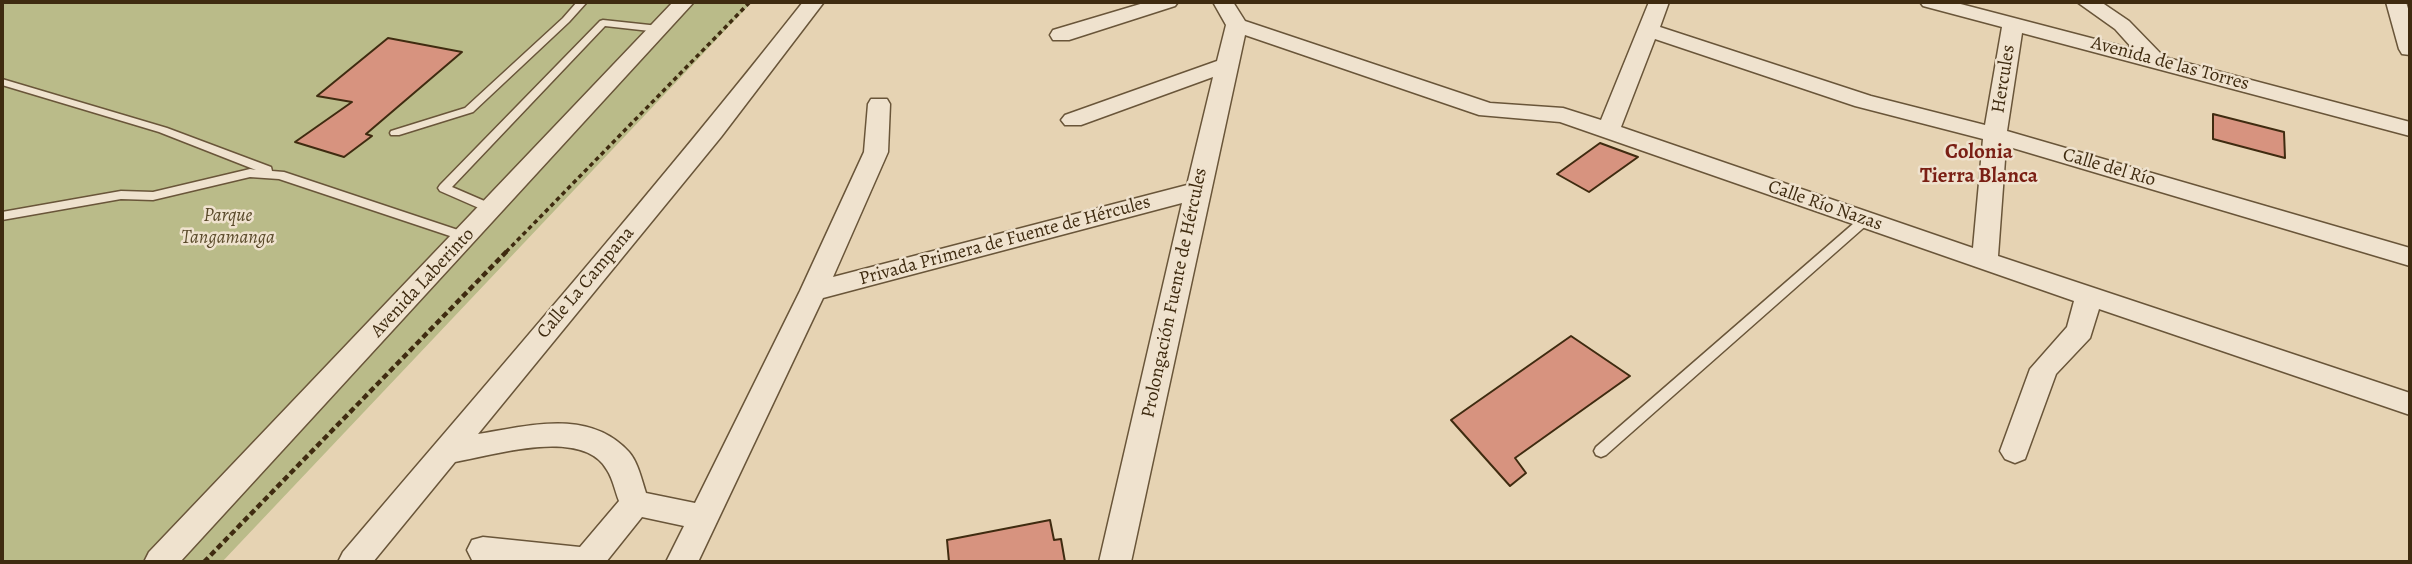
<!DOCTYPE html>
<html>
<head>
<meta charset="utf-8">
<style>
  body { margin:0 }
  #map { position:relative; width:2412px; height:564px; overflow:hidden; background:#e6d3b3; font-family:Alegreya,serif }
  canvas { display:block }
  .frame { position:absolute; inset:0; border:4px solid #3f2b10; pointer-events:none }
</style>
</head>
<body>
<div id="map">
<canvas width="2412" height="564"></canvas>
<div class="frame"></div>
</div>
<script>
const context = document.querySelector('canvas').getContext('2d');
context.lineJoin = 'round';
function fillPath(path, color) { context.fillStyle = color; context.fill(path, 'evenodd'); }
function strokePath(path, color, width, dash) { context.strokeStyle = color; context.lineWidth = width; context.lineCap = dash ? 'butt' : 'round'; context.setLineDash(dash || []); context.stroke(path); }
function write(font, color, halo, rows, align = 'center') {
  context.font = font + ' Alegreya,serif'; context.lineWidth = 5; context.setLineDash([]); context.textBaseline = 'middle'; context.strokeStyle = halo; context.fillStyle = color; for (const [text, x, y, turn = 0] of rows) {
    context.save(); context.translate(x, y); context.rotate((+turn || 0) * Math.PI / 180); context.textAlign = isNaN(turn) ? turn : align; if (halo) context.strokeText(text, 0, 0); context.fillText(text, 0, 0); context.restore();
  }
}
const green = new Path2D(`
  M2,2H752L222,562H2Z`);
const building = new Path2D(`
  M388,38L462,52L366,134L372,136L344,157L295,142L352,102L317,96Z
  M2213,114L2284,132L2285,158L2213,139Z
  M1600,143L1638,157L1589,192L1557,174Z
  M1571,336L1630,376L1515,458L1526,473L1510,486L1451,420Z
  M1050,520L1054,540L1061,539L1065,562H949L947,540Z`);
const pathFar1 = new Path2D(`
  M506,252L750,2`);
const path = new Path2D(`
  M204,562L508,250`);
const lane = new Path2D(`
  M577,2H587L569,22L473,112L399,135H391L390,133L391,131L465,108L563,18Z
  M603,20L659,26L664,29L659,32L605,26L452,187L496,206L498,209L496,212H488L440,191L438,188L440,185L600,21Z
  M2,79L167,128L271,167L272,171L284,172L470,234L472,237L466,241L462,240L279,179L250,177L153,200L121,199L2,220V212L121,191L153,192L250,169L256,170L159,132L2,85Z
  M1865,216L1871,220L1869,223L1606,455L1601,457L1596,455L1594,451L1596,447L1861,217Z`);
const street = new Path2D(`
  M673,2H694L180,562H144L149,552Z
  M803,2H824L721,137L478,434C528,426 589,408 629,452C638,462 642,481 646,493L695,503L800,291L864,152L868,104L871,99H887L890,104L888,152L833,277L1187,185L1213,77L1081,125H1065L1061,120L1065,115L1217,61L1226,25L1213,2H1233L1245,21L1490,103L1563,108L1601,120L1649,2H1669L1660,27L1871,96L1985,125L2002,27L1923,6L1920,2H1953L2133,49L2115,29L2077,2H2101L2129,21L2164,57L2410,122V136L2022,33L2007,131L2410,248V266L2006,146L1998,256L2410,393V415L2099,309L2090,338L2056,374L2025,459L2015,463L2005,459L2000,451L2030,369L2067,327L2074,301L1560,122L1479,115L1245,35L1131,562H1099L1182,203L823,298L698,562H666L684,526L642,517L606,562H480L472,560L467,550L472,540L483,537L580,547L619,501C615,491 613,479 607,470C583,427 495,455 455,462L373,562H338L343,552C498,370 655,190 803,2ZM1655,39L1855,106L1983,139L1973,248L1621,127Z
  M1147,2H1178L1175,6L1069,40H1053L1050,35L1053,30Z
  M2386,2H2406L2410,15V55L2402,54L2399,49Z`);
const streetNames = [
  ["Avenida de las Torres",2170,64,15],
  ["Hercules",2004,79,-81],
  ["Calle del Río",2109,168,16],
  ["Calle Río Nazas",1825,206,19],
  ["Privada Primera de Fuente de Hércules",1005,241,-15],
  ["Avenida Laberinto",423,283,-47],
  ["Calle La Campana",586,283,-50],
  ["Prolongación Fuente de Hércules",1175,293,-78]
];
const parkNames = [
  ["Parque",228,216],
  ["Tangamanga",228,238]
];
const neighbourhoodNames = [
  ["Colonia",1979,153],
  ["Tierra Blanca",1979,177]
];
fillPath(green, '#babb89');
fillPath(building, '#d7937f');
strokePath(building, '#3f2b10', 2);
strokePath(lane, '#695539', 3);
strokePath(street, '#695539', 3);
strokePath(pathFar1, '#3f2b10', 3.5, [4.5, 3.5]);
strokePath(path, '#3f2b10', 4.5, [6, 3.5]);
fillPath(lane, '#efe2ce');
fillPath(street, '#efe2ce');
write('19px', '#3f2b10', '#efe2ce', streetNames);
write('italic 19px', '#584828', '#efe2ce', parkNames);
write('bold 21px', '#7a1f14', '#efe2ce', neighbourhoodNames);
</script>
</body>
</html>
